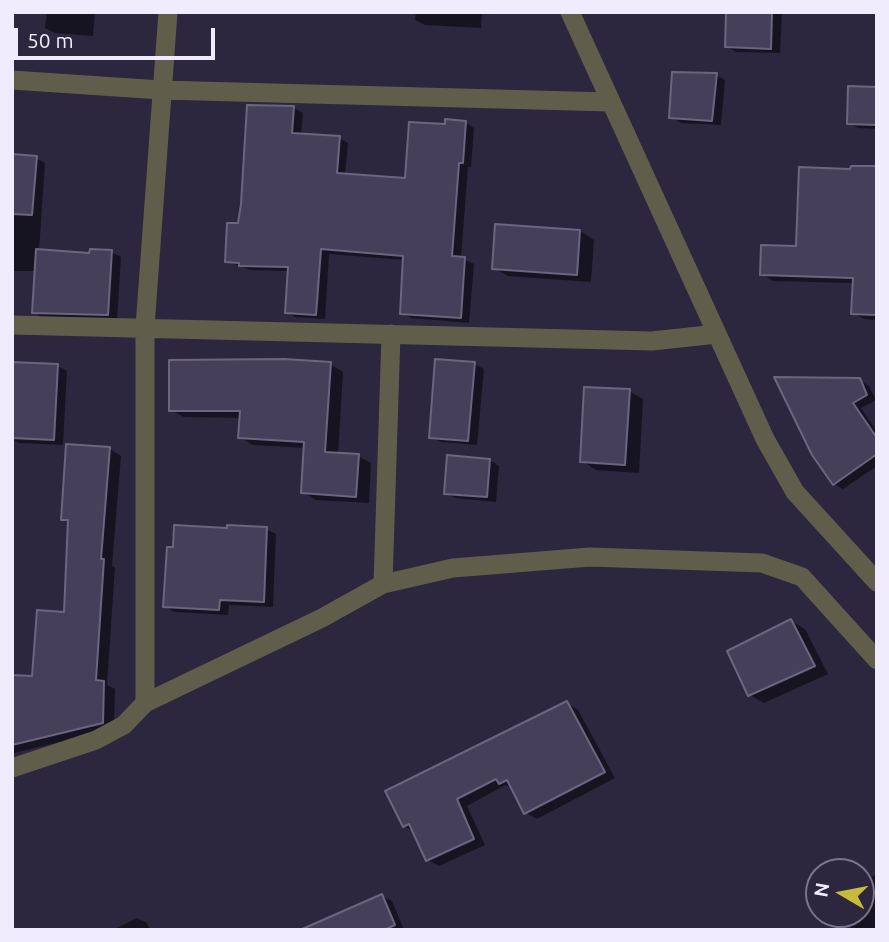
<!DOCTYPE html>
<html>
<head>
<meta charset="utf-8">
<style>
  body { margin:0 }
  #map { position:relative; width:889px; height:942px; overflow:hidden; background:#2c263e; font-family:Ubuntu,sans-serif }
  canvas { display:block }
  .frame { position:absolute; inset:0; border:14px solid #f0ecfd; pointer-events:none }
  .north { position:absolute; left:805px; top:858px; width:70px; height:70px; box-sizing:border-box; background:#2c263e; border:2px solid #7a758a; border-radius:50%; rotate:280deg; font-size:19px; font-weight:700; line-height:28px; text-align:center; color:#f0ecfd }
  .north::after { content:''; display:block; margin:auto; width:24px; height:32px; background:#c8bb3b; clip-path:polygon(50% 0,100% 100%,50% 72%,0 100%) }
  .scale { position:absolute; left:14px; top:28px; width:201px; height:32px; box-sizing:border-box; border:4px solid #f0ecfd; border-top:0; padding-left:9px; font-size:21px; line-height:24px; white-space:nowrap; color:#f0ecfd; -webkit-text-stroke:5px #2c263e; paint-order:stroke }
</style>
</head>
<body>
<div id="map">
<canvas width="889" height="942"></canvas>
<div class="frame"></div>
<div class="north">N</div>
<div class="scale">50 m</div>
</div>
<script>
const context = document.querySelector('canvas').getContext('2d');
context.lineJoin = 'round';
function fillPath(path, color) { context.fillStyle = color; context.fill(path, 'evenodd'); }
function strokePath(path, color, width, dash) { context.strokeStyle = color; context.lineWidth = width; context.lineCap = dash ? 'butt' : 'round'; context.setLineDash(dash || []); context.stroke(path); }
const shadow = new Path2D(`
  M47,12H95L93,36L55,33L45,28Z
  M416,12H482L481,28L425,25L415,20Z
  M727,12L782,13L780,53L736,52L726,46Z
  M716,75L725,80L721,125L681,123L671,117Z
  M877,89V129L858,128L848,123Z
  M249,106L294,108L303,113L301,135L339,138L348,143L345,175L407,179L446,126L465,122L474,128L471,167H468L461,258L474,264L469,323L411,318L402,313L405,260L329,254L325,319L295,317L287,312L290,271L250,270L226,261L239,225L242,204Z
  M12,156L36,158L45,163L39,251L91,255L111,252L121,257L117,320L43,318L34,312L37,271H12Z
  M877,168V320L864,319L853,313L854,283L773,281L762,274L798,248L852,171Z
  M580,231L594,240L591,282L508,276L494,268Z
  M12,364L58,366L67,371L63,445L19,443L12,439Z
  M330,364L343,372L338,455L358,456L371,463L369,503L316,500L303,492L306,448L253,445L240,437L242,418L184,417L170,410Z
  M474,364L484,369L477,445L441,442L431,437Z
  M860,380L869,386L876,400L861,408L877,432V466L843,489L834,484L813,454Z
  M629,391L643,399L639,473L596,470L582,461Z
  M110,449L121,456L112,566L115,567L107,685L115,689L114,729L14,753L12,677L33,678L66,614L70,523L63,519Z
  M490,460L499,466L496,502L455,498L446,493Z
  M266,529L276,534L273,607L229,605L228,615L174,612L165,606L229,530Z
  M791,621L805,629L828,674L764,703L750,695Z
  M567,703L578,710L615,778L537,819L525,812L513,788L505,785L467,806L485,845L439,866L428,860L414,832L404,826Z
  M877,873V930H853L839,914H861V887Z
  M382,896L392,901L404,930H341Z
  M137,918L147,923L150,930H113Z`);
const building = new Path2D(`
  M726,12H772L771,49L725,47Z
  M672,72L717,73L712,121L669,118Z
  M848,86L877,87V125L847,124Z
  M247,105L294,106L292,133L340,136L337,173L405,178L409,122L445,124V119L466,121L463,163H459L452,256L465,257L461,318L400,314L403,256L321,249L316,315L285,313L288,267L239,266V263L225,262L227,223H238L241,204Z
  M12,154L37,156L32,215L12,214Z
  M851,166H877V315L851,314L853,278L760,275L761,245L796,246L799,167L850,169Z
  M495,224L580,230L577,275L492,269Z
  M36,249L89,253L90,249L112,250L108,315L32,313Z
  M284,359L331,362L325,452L359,454L356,497L301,493L304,442L238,438L240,411H169V360Z
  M435,359L475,362L468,441L429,438Z
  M12,362L58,364L54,440L12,438Z
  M774,377L860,378L867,395L853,403L877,438V454L833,485L812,455Z
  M584,387L630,389L625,465L580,462Z
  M66,444L110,447L101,559H104L96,680L104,681L103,723L12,745V675L32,676L37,610L64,612L68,520H61Z
  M447,455L490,459L487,497L444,494Z
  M174,525L227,528V525L267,527L264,602L220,600L219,610L163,607L167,547H173Z
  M791,619L815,666L748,696L727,651Z
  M567,701L605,772L524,814L507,780L499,784L496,779L457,799L474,839L426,861L409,824L403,827L385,791Z
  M382,894L395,925L384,930H300Z`);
const minor = new Path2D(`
  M570,12L765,439L795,492L877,582
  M12,80L161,90L610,102
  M12,325L652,341L717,334
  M383,584L453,568L590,557L762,563L802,577L877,660
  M145,703V327L168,12
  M12,768L96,740L124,725L145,703L322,618L383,584L391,334`);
fillPath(shadow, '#0007');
fillPath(building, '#453f59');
strokePath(building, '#6b6581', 2);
strokePath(minor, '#605e4b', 19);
</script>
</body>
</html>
